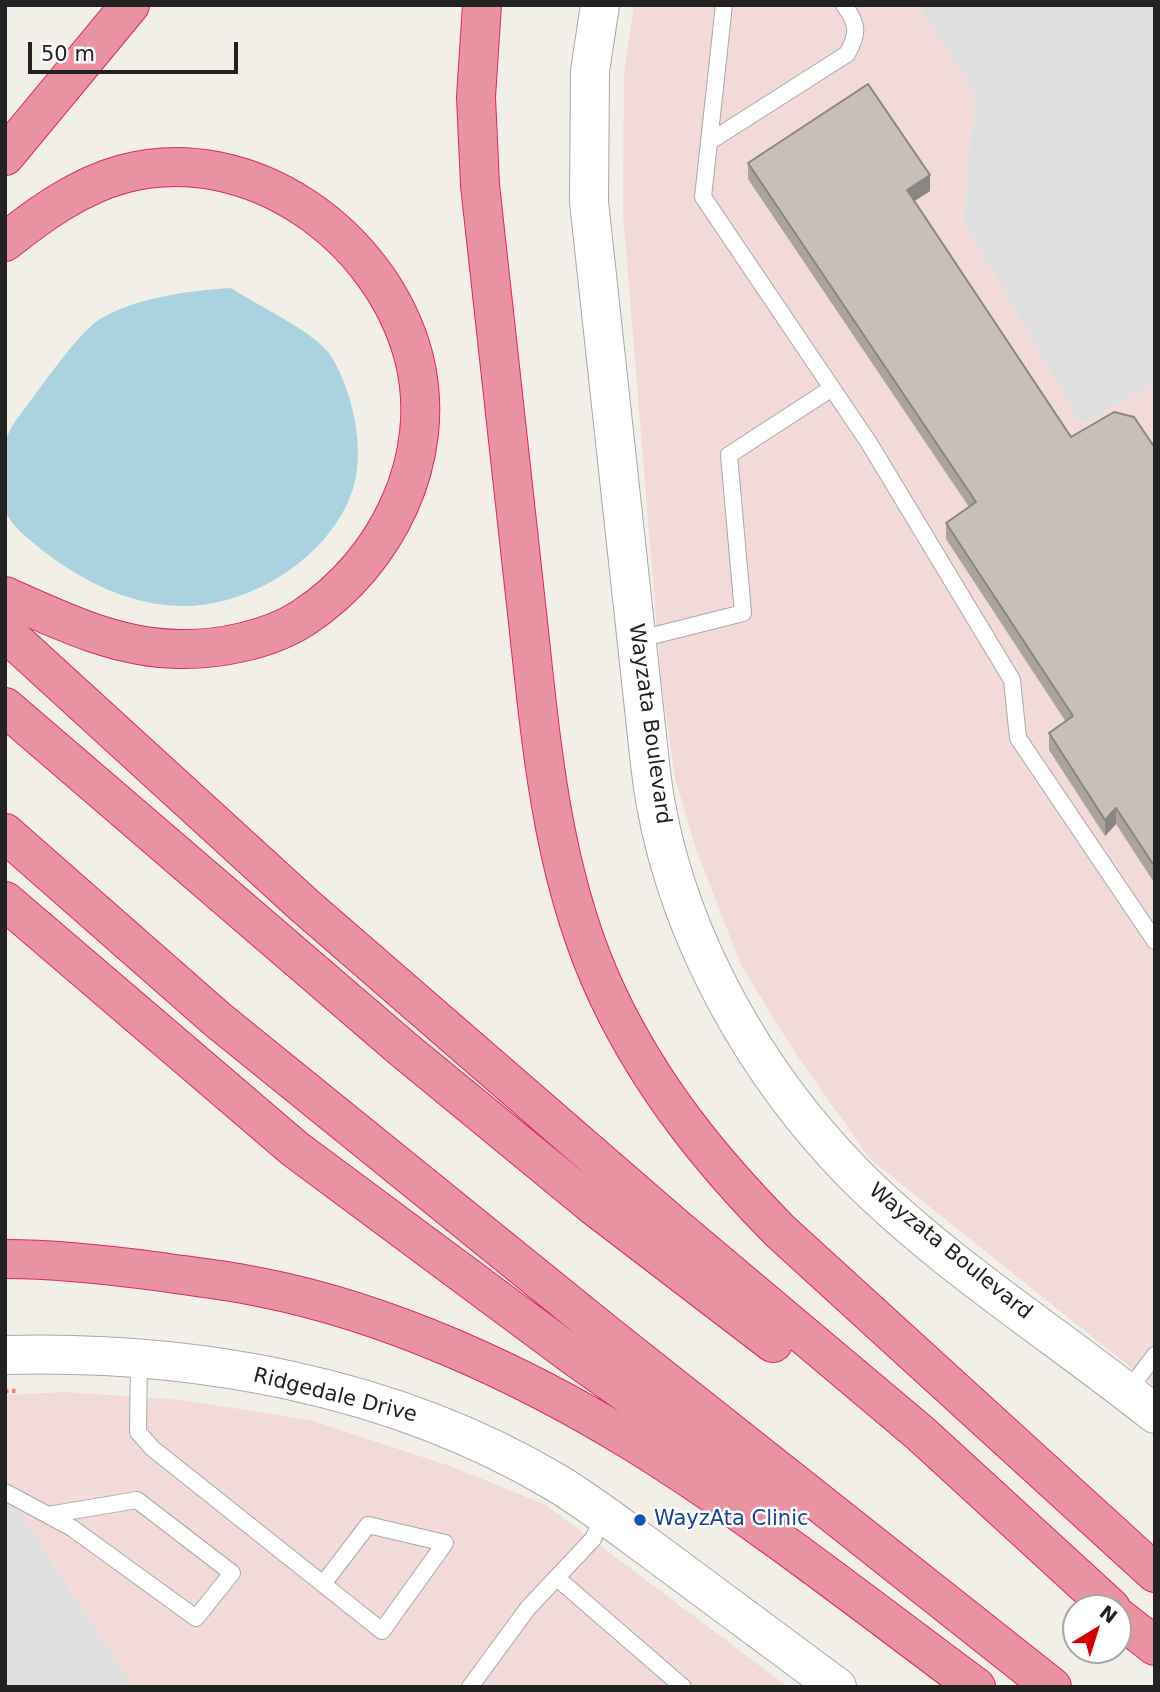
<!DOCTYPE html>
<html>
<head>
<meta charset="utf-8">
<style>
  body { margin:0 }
  #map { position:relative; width:1160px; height:1692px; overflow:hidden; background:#f2efe9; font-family:"DejaVu Sans",sans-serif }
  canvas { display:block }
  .frame { position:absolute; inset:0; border:7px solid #222; pointer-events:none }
  .north { position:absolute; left:1062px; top:1594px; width:70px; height:70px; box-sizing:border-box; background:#fff; border:2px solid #a7a7a7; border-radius:50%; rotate:38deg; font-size:19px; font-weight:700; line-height:28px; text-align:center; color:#222 }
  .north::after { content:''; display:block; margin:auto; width:24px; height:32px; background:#d40000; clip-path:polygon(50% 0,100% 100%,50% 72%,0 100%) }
  .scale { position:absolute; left:28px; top:42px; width:210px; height:32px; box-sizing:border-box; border:4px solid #222; border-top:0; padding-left:9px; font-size:21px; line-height:24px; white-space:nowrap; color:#222; -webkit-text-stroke:5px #fff; paint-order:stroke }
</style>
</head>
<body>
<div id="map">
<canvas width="1160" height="1692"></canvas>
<div class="frame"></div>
<div class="north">N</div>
<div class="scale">50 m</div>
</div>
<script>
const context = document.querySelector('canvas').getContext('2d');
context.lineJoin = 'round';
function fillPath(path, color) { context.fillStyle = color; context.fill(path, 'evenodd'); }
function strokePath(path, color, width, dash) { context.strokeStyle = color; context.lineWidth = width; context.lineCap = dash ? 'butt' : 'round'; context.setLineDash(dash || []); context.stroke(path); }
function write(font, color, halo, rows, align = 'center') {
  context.font = font + ' "DejaVu Sans",sans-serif'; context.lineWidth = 5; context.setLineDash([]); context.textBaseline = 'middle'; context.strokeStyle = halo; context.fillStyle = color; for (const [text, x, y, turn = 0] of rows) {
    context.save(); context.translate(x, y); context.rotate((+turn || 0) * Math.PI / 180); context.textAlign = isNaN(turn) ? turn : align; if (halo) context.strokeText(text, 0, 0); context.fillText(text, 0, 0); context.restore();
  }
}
const residential = new Path2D(`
  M918,5H1155V383L1081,424L963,221L975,94Z
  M5,1490L133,1687H5Z`);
const commercial = new Path2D(`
  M634,5H918L975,94L963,221L1081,424L1155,383V1387L870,1159L792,1048L741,965L697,852L675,778L661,680L623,213L624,74Z
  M66,1392L182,1400L310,1420L450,1466L546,1505L788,1687H133L5,1490V1395Z`);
const water = new Path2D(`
  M231,288C256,305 316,332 331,356C352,390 365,446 354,485C335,553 256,604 188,606C133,607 85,583 42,550C30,540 11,526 6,512C2,503 3,453 5,443C6,436 11,429 14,423C32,400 78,332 100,319C138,297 188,291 231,288Z`);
const path = new Path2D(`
  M5,1391H18`);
const service = new Path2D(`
  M724,5L703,197L869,443L1012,680L1018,738L1155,941
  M709,142L847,54C859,33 858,24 844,5
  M636,640L743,613L729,455L832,388
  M139,1359L138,1432L152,1448L382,1631L445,1543L368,1525L323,1584
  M1127,1392L1155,1355
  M5,1492L72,1528L196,1618L232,1573L137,1500L48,1515
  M557,1578L683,1687
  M470,1687L528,1608L593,1539L604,1515`);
const tertiary = new Path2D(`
  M600,5L590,71L589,202L646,727C649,753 651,779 656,805C681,942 757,1075 853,1173C943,1264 1055,1334 1155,1414
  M5,1355C193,1350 392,1385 555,1482C592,1504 627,1532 663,1558C721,1601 779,1644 837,1687`);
const motorway = new Path2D(`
  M482,5L476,97L480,185C495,325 510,465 526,604C541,738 550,875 609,998C652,1088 711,1161 781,1232L1155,1573
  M5,156L130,5
  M5,242C40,214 79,186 123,174C249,140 382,235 414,358C439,458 387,563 303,618C269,640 218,650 178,649C116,648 61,621 5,596
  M5,632L305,906L674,1226L920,1433L1111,1608
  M5,707L403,1049L594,1206L773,1343
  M5,833L218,1020L606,1334L1052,1687
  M5,901L295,1149L575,1357L788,1507
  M5,1259C58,1259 110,1265 162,1272C195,1277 227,1280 259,1287C388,1312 523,1374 635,1443C753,1516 864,1604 976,1687
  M1118,1617L1155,1646`);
const wall = new Path2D(`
  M748,163L930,191L914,201L1071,437L1155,448V884L1116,824L1105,836L1049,750V733L1066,722L946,539V523L969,507L748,179Z`);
const shadedWall = new Path2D(`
  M930,175V191L907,206V190Z
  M1116,808V824L1105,836V820Z`);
const building = new Path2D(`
  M868,84L930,175L907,190L1071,437L1114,412L1134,417L1155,448V867L1116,808L1105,820L1049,733L1073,716L946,523L976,502L748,163Z`);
const markers = [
  [640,1520,7,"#1a4fb4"]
];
const streetNames = [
  ["Wayzata Boulevard",649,724,82],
  ["Wayzata Boulevard",950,1252,39],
  ["Ridgedale Drive",335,1396,14]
];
const transitNames = [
  ["WayzAta Clinic",654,1520]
];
fillPath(residential, '#e0dfdf');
fillPath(commercial, '#f2dad9');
fillPath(water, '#aad3df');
strokePath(service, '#a9a9a9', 18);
strokePath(tertiary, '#a9a9a9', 40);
strokePath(motorway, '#dc2a67', 40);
strokePath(path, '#fa8072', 4.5, [3.5, 3.5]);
strokePath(service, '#fff', 16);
strokePath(tertiary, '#fff', 38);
strokePath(motorway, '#e892a2', 38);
fillPath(wall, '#aba49e');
fillPath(shadedWall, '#8b8681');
fillPath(building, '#c7bfb8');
strokePath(building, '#8b8681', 2);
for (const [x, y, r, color] of markers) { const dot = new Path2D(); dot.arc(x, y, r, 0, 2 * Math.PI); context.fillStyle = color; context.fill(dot); strokePath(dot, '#fff', 2.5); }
write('21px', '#222', '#fff', streetNames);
write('21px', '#164399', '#fff', transitNames, 'left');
</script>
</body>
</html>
